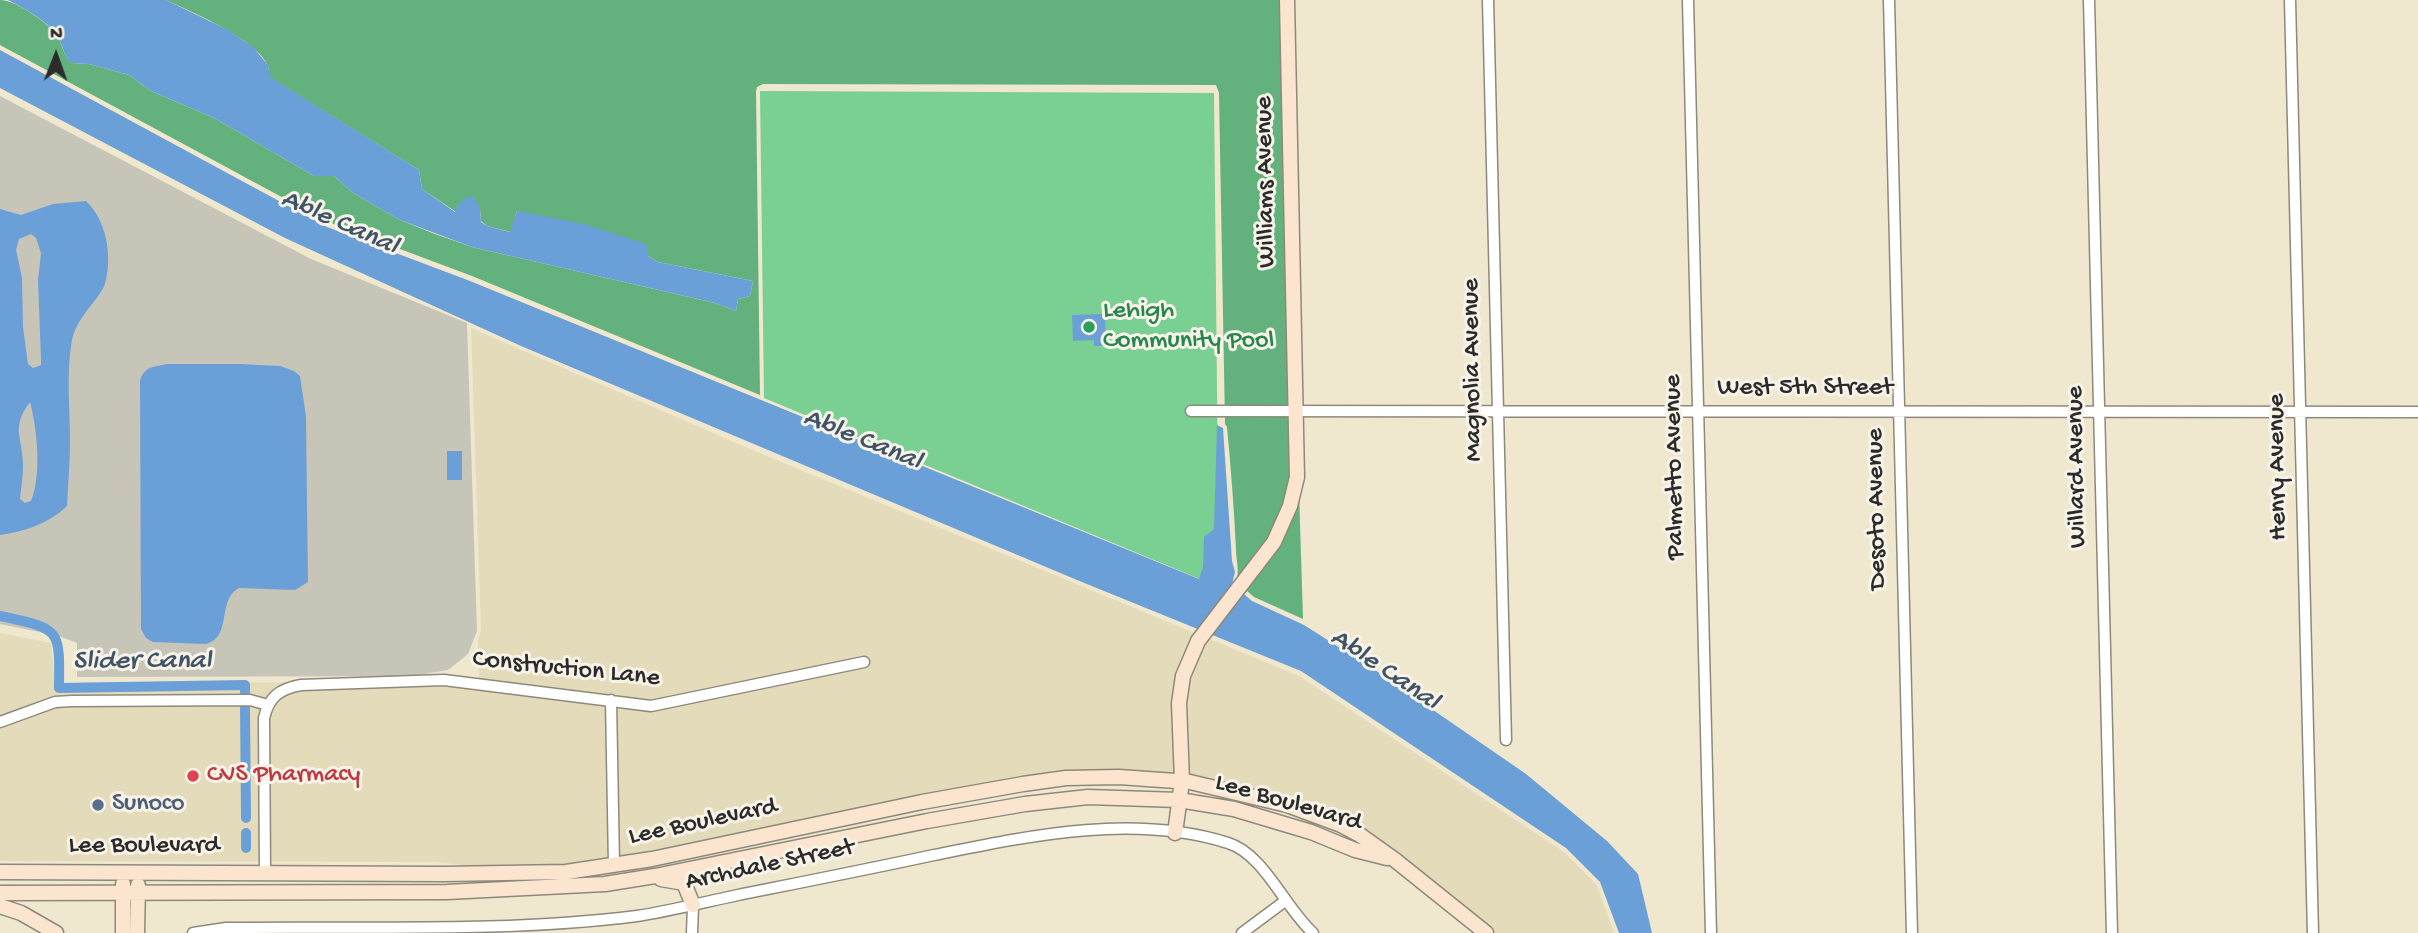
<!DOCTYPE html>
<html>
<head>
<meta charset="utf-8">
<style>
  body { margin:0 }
  #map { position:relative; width:2418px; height:933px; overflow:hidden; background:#efe7ce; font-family:"Gochi Hand",sans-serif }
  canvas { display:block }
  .north { position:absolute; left:21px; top:21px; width:70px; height:70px; -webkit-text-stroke:5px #f7f3e8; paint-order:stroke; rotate:1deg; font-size:19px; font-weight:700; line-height:28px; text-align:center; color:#2b2b2b }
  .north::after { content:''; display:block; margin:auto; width:24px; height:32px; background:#2b2b2b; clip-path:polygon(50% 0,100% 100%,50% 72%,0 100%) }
</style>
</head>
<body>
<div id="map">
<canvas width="2418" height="933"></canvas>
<div class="north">N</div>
</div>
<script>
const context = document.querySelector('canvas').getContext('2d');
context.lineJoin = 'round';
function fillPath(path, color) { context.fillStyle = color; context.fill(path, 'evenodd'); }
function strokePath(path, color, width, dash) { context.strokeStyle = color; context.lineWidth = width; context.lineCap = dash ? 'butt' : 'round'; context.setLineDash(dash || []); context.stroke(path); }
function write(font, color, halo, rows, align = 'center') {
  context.font = font + ' "Gochi Hand",sans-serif'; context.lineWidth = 6; context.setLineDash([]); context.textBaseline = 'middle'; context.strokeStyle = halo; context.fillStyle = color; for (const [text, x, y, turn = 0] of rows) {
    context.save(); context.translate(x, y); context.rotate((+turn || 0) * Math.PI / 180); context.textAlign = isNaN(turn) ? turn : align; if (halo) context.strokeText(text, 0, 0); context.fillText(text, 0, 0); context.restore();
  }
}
const built = new Path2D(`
  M471,328L757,452L1197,634L1191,642L1176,775L1119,771L833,813L594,864L488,868L436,862L0,861V633L51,643L55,685L88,682L479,683L478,639L481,631Z
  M1207,638L1299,676L1564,852L1597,885L1614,933H1494L1450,895L1363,830L1186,775L1183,703L1187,677Z`);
const industrial = new Path2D(`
  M0,96L311,259L467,323L477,631L468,654L448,670L412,676L77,677V643L59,636L0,624Z`);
const green = new Path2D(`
  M760,91L1214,93L1219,587L764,398Z`);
const forest = new Path2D(`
  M0,0C16,0 51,24 59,39C63,48 64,55 71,63L89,64L129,75L151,91L214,118L314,176H334L353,193L400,220L435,234L472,247L715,303L736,311L738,299L750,296L753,281L658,262L648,256L517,211L511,232L487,226L481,221L480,209L457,206L456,212L422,189L419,170L269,77C269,73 269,69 268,66C258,40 192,12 166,0H1282L1293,452L1290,490L1270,539L1236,582C1240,571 1236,561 1236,549C1234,509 1231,469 1227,427L1225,424L1219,93L1216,85L763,84L757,87L756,91L760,395L472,276L328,222L0,45Z
  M1299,491L1303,619L1254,597L1245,589Z`);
const water = new Path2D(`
  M8,0H166L228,30L253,47L268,65L270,77L419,170L422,189L455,212L457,206L466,197H474L480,209L481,222L487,226L510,232L517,211L584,224L646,244L648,256L658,262L753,281L750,296L738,299L736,311L715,303L472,247L400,220L353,193L334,176H314L214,118L151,91L129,75L89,64L71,63C63,55 64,47 58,38C49,21 25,9 8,0Z
  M0,50L327,227L470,281L1199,579L1203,567L1204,537L1214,529L1217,425L1223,428L1232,561L1235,572L1232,584L1252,601L1304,625L1378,672L1526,774L1607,841L1638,874L1652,933H1619L1600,882L1566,848L1301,671L1077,580L521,346L285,238L0,88Z
  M86,201C106,220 112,253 106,280C102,299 78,313 72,340C66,373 70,408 70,441C70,463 68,484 67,506C50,523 24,532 0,535V209L21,215L53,204ZM31,234L36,238L41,253L38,280L41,359V365L33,368L28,364L23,327L22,278L16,250L19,239ZM30,402C37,428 42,475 31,501L25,503L20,499C21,488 23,477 23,466C23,436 10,429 30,402Z
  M1105,314L1106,346H1094V340L1073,341L1072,315Z
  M167,364H240L280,366L294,371L300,376L306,417L308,582L295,590L239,588C216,600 233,637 206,644L153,642L146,638L141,629L140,381C144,366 154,367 167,364Z
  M447,451H462V480H447Z`);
const canal = new Path2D(`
  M0,616C60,629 60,627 59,688L245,685V692
  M245,708L246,818
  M246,833V848`);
const street = new Path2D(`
  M1488,0L1506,740
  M1688,0L1711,933
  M1889,0L1912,933
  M2089,0L2112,933
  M2290,0L2313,933
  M1191,411L2418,412
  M611,700L614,866
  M0,722L55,702L72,701L250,700L268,705
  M265,873L264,718C269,697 279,689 301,685L444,680L651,706L864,662
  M193,933L226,928C362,926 502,933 637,916C671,911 704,902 738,895C803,882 869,869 934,855C1028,836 1133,813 1228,843C1264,854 1285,908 1313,933
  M692,933L693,905
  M1242,933L1285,901`);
const secondary = new Path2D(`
  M1175,833L1182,781L1179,703L1183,676L1198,641L1274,542L1290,506L1297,477L1287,0
  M0,872L443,874L566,872L652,859L922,802L1023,784L1066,778L1119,777L1190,782L1287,805L1341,825L1360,835L1395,860L1486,933
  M661,879L684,883L693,905
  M123,884V933
  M0,893L447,892L605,884L655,876L927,821L1025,804L1088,797L1179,800L1234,809L1311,832L1355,850L1387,858
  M0,906L21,913L56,933
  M137,933L138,885`);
const markers = [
  [1089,327,7,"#2e9e5b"],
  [193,776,7,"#e0444e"],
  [98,805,7,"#5c6f8a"]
];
const streetNames = [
  ["Williams Avenue",1267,182,-91],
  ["Magnolia Avenue",1474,370,-91],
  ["West 5th Street",1805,389],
  ["Palmetto Avenue",1676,467,-91],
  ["Willard Avenue",2078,467,-91],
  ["Henry Avenue",2279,467,-91],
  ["Desoto Avenue",1878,509,-91],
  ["Construction Lane",566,670,6],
  ["Lee Boulevard",1288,804,16],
  ["Lee Boulevard",703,823,-12],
  ["Lee Boulevard",144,847],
  ["Archdale Street",770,866,-12]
];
const leisureNames = [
  ["Lehigh",1103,312],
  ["Community Pool",1103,342]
];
const healthNames = [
  ["CVS Pharmacy",207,776]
];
const serviceNames = [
  ["Sunoco",112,805]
];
const waterNames = [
  ["Able Canal",339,224,24],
  ["Able Canal",862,441,22],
  ["Slider Canal",142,663],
  ["Able Canal",1384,671,34]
];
fillPath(built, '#e4dbba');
fillPath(industrial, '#c6c5b8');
fillPath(green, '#7acf93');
fillPath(forest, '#63b27d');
fillPath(water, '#6aa0d7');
strokePath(canal, '#6aa0d7', 10);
strokePath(street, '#8d897c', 13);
strokePath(secondary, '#8d897c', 17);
strokePath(street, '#fff', 10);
strokePath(secondary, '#fbe5cf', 14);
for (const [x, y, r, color] of markers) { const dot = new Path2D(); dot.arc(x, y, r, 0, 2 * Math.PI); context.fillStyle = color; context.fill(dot); strokePath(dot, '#f7f3e8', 2.5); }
write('26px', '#2b2b2b', '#f7f3e8', streetNames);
write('26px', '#27864d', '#f7f3e8', leisureNames, 'left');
write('26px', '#be3a42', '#f7f3e8', healthNames, 'left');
write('26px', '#4e5e75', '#f7f3e8', serviceNames, 'left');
write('italic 28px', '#415467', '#f7f3e8', waterNames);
</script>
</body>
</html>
